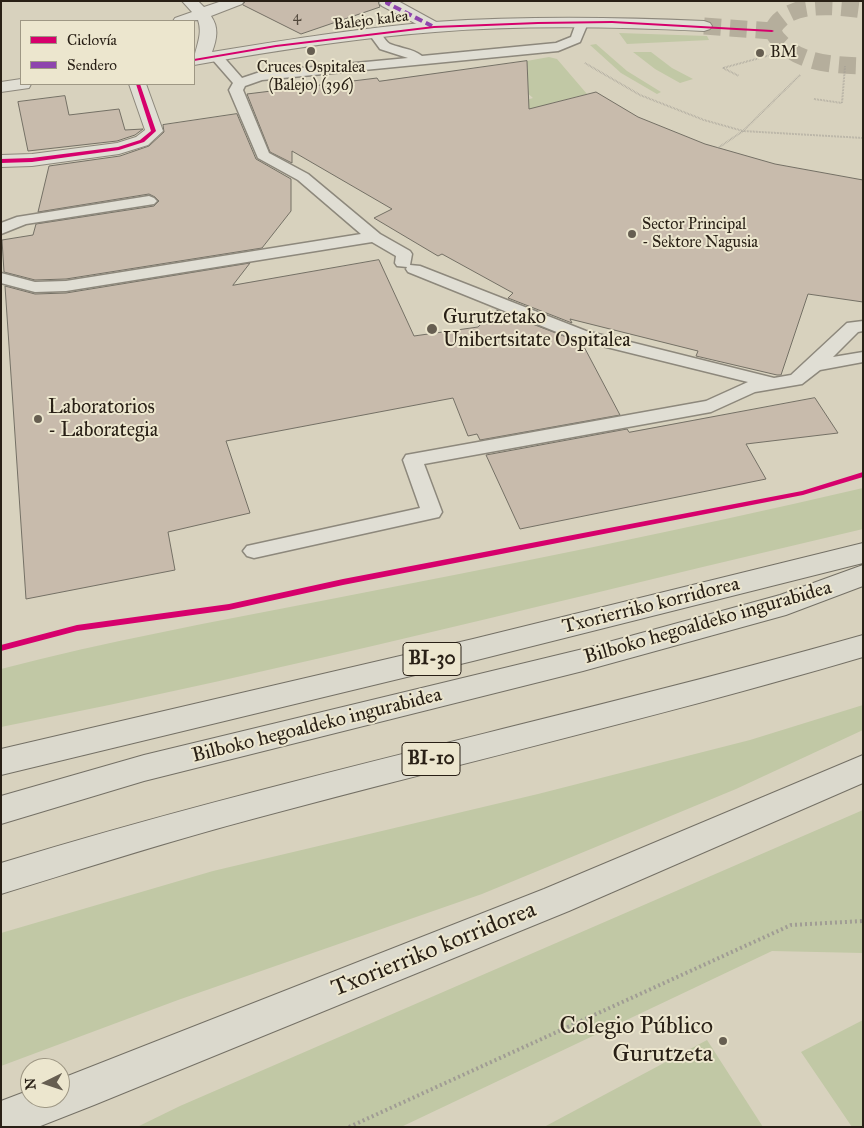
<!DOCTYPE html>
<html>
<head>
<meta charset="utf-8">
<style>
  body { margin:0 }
  #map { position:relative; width:864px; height:1128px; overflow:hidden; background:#d8d2be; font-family:"IM FELL Great Primer",serif }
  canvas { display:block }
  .frame { position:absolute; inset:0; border:2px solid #292016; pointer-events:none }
  .legend { position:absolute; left:20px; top:20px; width:175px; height:65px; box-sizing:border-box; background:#ece6ce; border:1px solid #9e9784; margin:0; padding:6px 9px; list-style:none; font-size:15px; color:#292016 }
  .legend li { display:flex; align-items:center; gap:10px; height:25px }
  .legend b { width:25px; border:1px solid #9e9784 }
  .north { position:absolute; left:20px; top:1058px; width:50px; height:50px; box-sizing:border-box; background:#ece6ce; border:1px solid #9e9784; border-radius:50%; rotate:266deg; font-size:14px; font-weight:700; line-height:20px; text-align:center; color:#292016 }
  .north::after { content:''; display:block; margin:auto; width:18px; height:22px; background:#665e51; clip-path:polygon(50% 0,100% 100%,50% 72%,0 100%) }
</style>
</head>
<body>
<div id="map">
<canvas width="864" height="1128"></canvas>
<div class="frame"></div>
<ul class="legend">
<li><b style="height:6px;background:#d6006c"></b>Ciclovía</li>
<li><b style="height:6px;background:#8e44ad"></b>Sendero</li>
</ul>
<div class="north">N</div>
</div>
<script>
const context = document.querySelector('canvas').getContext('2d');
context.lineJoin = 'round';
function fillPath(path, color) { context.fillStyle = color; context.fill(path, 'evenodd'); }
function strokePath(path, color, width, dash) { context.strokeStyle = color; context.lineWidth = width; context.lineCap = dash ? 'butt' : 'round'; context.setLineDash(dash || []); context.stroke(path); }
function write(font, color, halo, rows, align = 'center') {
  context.font = font + ' "IM FELL Great Primer",serif'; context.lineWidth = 4; context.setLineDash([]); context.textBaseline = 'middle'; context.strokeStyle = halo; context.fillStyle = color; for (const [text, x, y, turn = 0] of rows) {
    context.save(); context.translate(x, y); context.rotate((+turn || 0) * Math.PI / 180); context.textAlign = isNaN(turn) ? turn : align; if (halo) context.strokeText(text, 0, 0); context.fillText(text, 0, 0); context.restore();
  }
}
const green = new Path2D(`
  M619,33L707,36L709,40L627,44Z
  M596,44L627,71L661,92L657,94L621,73L590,45Z
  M633,52H651L672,68L693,79L680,83L655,69Z
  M549,57L557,59L587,94L552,103L569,117L508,105L533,98L509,77L527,73L528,68L526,66L510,64Z
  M863,488V529C576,596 290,670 1,727V669C107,641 214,622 321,601C502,566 683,530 863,488Z
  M863,705V730L736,789L482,894L178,1000L1,1066V933L213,871L538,794L750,740Z
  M863,810V953L772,951L401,1127H137L180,1106Z
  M863,1020V1127H852L801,1052Z
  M707,1040L763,1127H544Z`);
const building = new Path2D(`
  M246,1H378L380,7L301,34L243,5Z
  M527,61L529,109L596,92L638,117L705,144L775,164L863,180V302L808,294L781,375H777L696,356L698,351L570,319L572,323L508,298L513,293L442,254L438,256L374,218L392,209L292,151V163L270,152L247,94L377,78L379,81Z
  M65,96L69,115L119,109L125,130L143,129L135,135L117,141L28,151L18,102Z
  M237,114L256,159L291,179V211L262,248L66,279L35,280L4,272L2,240L33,235L36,224L154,206L159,201L155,197L149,194L38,212L49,166L120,156L149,146L164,132L163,125Z
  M379,260L414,336L478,327L496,310L582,343L620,415L480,440L477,434L468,436L453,398L226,441L250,513L168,532L175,570L26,599L5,286L35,294L66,293L250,263L233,285Z
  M815,398L838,433L746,444L766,479L520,529L486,455L627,429L629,432Z`);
const minorTunnel = new Path2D(`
  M704,26L772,31
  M772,31C791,63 829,65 863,66
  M772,31C786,0 834,6 863,10`);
const pathFar1 = new Path2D(`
  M585,63L640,95L704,120L743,131L863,138
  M723,68L789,50
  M723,68L739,76
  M814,99L842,103L845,66
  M718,148L743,131L800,75`);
const path = new Path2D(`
  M349,1127L791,925L863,921`);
const service = new Path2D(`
  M582,19L588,23L580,42L558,51L262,80L245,86L243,90L269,153L308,174L380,234L410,251L412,254L410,265L420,266L586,331L774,378L791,375L847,323L863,321V331L858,332L833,357L863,352V362L820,370L802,384L755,392L711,412L424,464L442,512L439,517L254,558L247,556L243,551L247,546L420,508L403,460L406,455L706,401L748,382L574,339L408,272L406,269L407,267L397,266L395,263L396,256L372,242L66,291L35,292L1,283V273L35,282L66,281L361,234L298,180L258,158L229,90L233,83L212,59L210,56L212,53H220L242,78L260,72L408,58L380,49L369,34L375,30C383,32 384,41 390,44C402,49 412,48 422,56L556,43L571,37L576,23Z
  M149,196L154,198L157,201L154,204L26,224L1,234V223L17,217Z`);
const pedestrian = new Path2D(`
  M381,1H398L440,24L442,27L440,30H428L382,6L379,3Z`);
const minor = new Path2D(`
  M182,1H198L204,7L222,1H244L242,4L211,16C219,27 217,39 212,52C286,40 360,28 434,22C524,16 614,17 704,21L710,23L712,26L710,29L704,31C614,27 524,25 435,32C355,38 273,51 194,65C193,50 204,37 198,20L173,21L175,18L192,12Z
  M21,79V84H31L29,88L1,92V82Z
  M129,84H146L163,131L148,145L119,154L32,166L1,167V155L32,154L117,143L136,137L145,130Z`);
const motorway = new Path2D(`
  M863,543V563L473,661L1,775V749L473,639Z
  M863,565V586L786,615L583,671L144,781L1,824V796L144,755L583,649L780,595Z
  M863,635V657C649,720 431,770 216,829C144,849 73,872 1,894V863C285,776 577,716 863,635Z
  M863,755V783L569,911L94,1105L38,1127H1V1101L30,1090V1098H60V1079L544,889Z`);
const quiet = new Path2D(`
  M391,1L387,3L432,26`);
const cycleway = new Path2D(`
  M612,21L772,30L774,31L772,32L612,23L538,24L434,28L276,47L194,61V59L276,45L434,26L538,22Z
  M136,84H140L156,131L144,142L119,150L32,162L1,163V159L32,158L118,147L140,140L151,131Z
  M863,472V477L803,495L343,585L229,610L77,631L1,651V645L77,625L229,604L343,579L802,491Z`);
const markers = [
  [311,51,5,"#665e51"],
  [760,53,5,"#665e51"],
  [632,234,5,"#665e51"],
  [432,329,6,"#665e51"],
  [38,419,5,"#665e51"],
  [723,1041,5,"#665e51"]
];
const farNumbernames = [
  ["4",297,17]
];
const farStreetnames = [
  ["Balejo kalea",371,21,-7]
];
const farPoinames = [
  ["BM",770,53],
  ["Cruces Ospitalea",311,68,"center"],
  ["(Balejo) (396)",311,86,"center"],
  ["Sector Principal",642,225],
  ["- Sektore Nagusia",642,243]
];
const shields = [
  [432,659,58],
  [431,759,58]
];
const shieldNames = [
  ["BI-30",432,659],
  ["BI-10",431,759]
];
const poiNames = [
  ["Gurutzetako",443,318],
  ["Unibertsitate Ospitalea",443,341],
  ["Laboratorios",48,408],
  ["- Laborategia",48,431]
];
const streetNames = [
  ["Txorierriko korridorea",651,606,-14],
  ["Bilboko hegoaldeko ingurabidea",708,623,-16],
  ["Bilboko hegoaldeko ingurabidea",317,726,-14]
];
const nearStreetnames = [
  ["Txorierriko korridorea",434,950,-22]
];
const nearPoinames = [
  ["Colegio Público",713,1027],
  ["Gurutzeta",713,1055]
];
fillPath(green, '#c1c8a5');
fillPath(building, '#c8bbac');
strokePath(building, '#747065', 1);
strokePath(minorTunnel, '#b5ae9c', 17, [17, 9]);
strokePath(service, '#8d887c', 3);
strokePath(pedestrian, '#8d887c', 2);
strokePath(minor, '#8d887c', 2);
strokePath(motorway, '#747065', 2);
strokePath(pathFar1, '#a09c94', 2, [0.5, 1]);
strokePath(path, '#a09c94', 4, [2, 3]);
fillPath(service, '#e0ded4');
fillPath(pedestrian, '#e0ded4');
fillPath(minor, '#e0ded4');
fillPath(motorway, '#dbd9cd');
strokePath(quiet, '#8e44ad', 4, [8, 4]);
fillPath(cycleway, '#d6006c');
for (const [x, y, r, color] of markers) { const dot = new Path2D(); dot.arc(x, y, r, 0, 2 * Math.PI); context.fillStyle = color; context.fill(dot); strokePath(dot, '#ece6ce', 2); }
write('15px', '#52483c', null, farNumbernames);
write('16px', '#292016', '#ece6ce', farStreetnames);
write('16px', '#292016', '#ece6ce', farPoinames, 'left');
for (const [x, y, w] of shields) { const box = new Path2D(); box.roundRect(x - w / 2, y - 16.5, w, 33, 4); context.fillStyle = '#ece6ce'; context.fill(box); strokePath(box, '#292016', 1); }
write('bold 19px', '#292016', null, shieldNames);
write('20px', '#292016', '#ece6ce', poiNames, 'left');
write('20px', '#292016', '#ece6ce', streetNames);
write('24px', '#292016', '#ece6ce', nearStreetnames);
write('24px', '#292016', '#ece6ce', nearPoinames, 'right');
</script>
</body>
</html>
